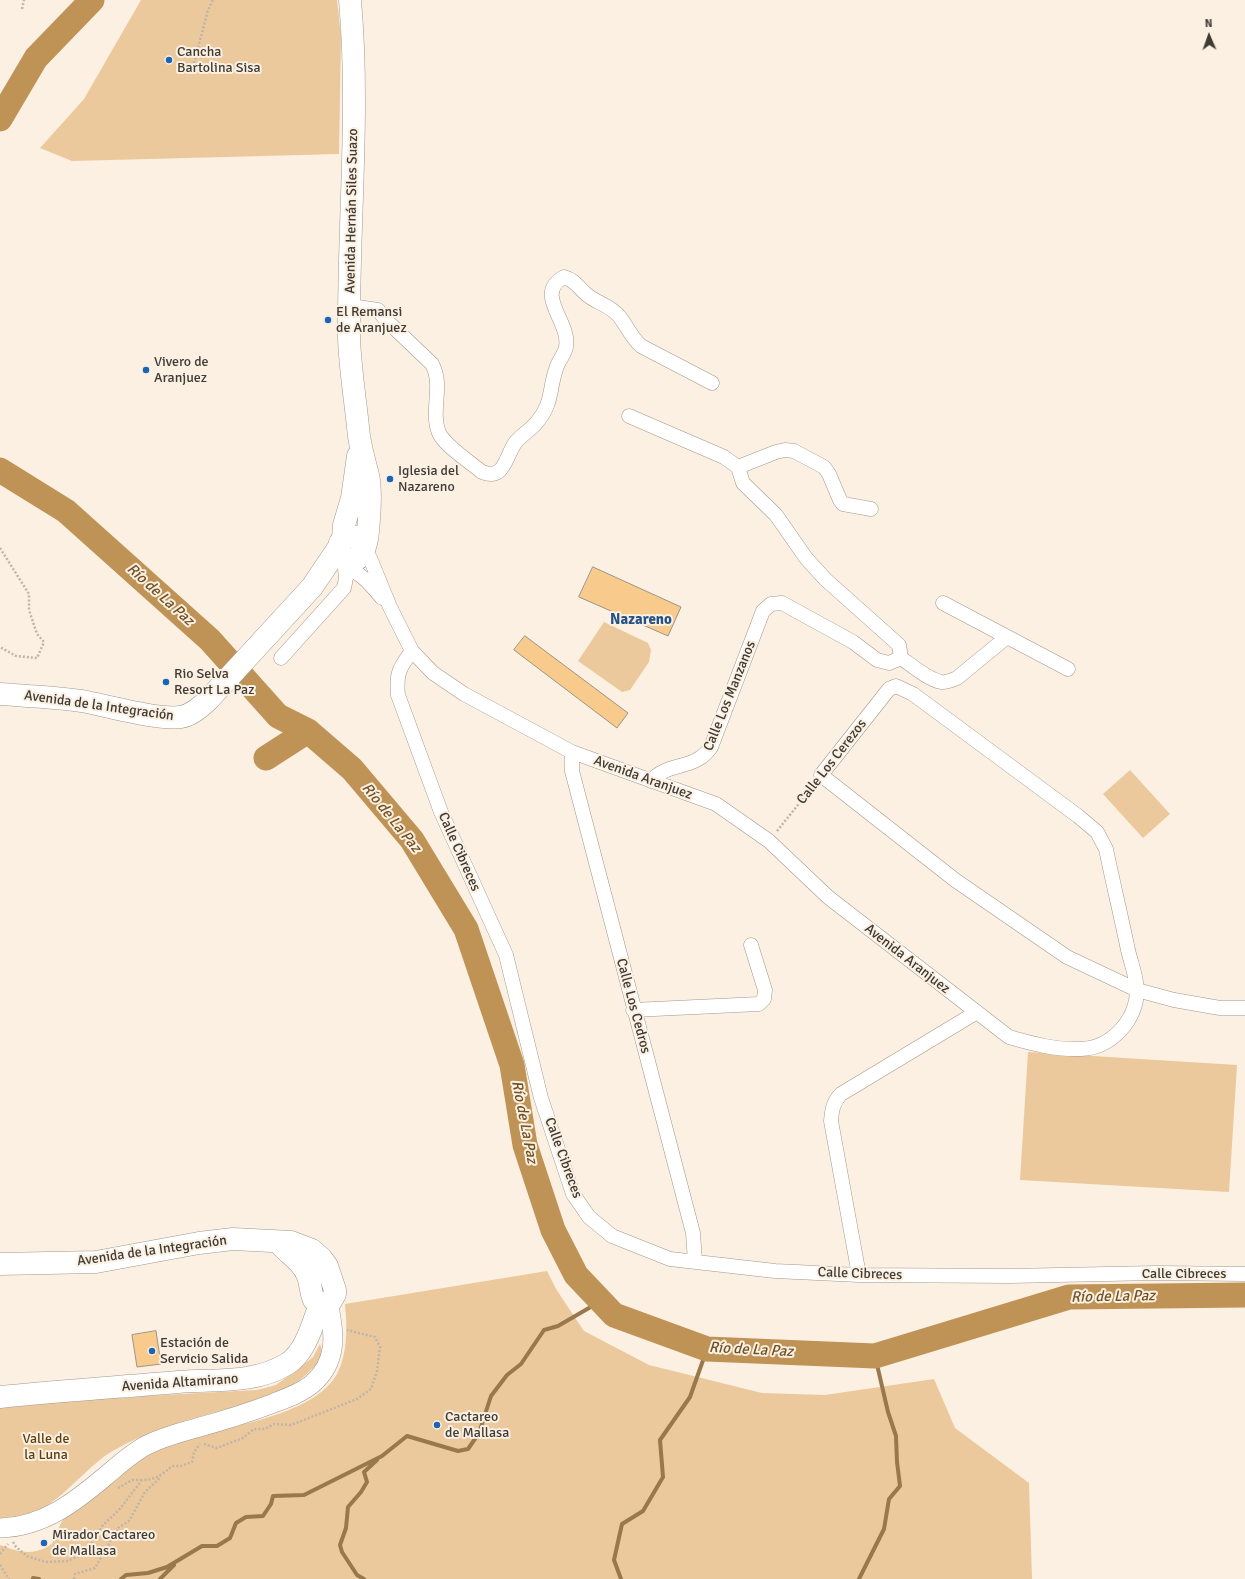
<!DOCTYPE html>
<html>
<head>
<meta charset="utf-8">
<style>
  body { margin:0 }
  #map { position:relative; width:1245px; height:1579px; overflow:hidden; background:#fbf0e2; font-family:Signika,sans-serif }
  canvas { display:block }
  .north { position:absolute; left:1189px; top:16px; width:40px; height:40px; -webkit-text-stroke:3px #fbf0e2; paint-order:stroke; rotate:358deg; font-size:11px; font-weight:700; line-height:16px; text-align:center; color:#3e3a34 }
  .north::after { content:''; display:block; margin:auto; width:14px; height:18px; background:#3e3a34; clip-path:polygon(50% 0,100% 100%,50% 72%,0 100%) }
</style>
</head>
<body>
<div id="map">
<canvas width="1245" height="1579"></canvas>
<div class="north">N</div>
</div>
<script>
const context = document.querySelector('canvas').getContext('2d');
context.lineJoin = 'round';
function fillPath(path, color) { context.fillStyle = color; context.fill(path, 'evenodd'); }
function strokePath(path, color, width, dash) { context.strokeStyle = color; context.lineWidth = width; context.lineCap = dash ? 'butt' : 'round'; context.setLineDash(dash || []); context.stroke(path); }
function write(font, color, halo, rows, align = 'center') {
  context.font = font + ' Signika,sans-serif'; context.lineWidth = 4; context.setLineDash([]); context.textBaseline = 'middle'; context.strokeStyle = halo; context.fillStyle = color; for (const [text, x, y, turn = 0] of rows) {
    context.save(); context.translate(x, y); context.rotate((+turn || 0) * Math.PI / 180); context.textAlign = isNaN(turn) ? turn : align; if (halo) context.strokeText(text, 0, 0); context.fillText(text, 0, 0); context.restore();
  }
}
const green = new Path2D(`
  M141,0H337L341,36L339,154L72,161L40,148L84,99Z
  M604,622L648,643L651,650L649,662L630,690L622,692L578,661Z
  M1130,770L1170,814L1143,838L1103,794Z
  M1028,1052L1237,1065L1229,1192L1020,1180Z
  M547,1271L556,1289L584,1331L649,1365L762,1393L825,1395L934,1379L955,1428L1029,1483L1032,1579H0V1545C16,1551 30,1556 47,1547C58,1542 56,1529 63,1520C68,1514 76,1509 82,1504C101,1488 120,1472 142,1459C151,1453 162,1448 172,1444C216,1426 315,1419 338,1372C348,1351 347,1326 345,1304Z
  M320,1344L323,1354C300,1395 246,1403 205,1415C181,1421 158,1430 136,1439C125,1444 111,1451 101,1459C77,1478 55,1507 24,1517C17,1519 8,1519 0,1519V1406L68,1400L257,1390L276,1385L298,1369L313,1357Z`);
const stream = new Path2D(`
  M33,1578L39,1579
  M121,1579L126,1575L148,1573L167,1567L202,1546H217L230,1538L236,1523L246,1517L263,1516L271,1504L273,1496L304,1495L382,1456L407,1436L458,1451L468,1449L479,1433L491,1396L507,1375L521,1364L544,1330L558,1326L601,1301
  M160,1579L174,1565
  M364,1579L357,1575L342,1552L340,1545L346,1528L348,1507L361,1492L367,1482L364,1472L377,1460
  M621,1579L614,1560L622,1524L643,1511L663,1477L660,1440L690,1397L707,1349
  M859,1579L884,1529L889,1499L900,1486L897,1462L896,1436L888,1412L875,1356`);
const river = new Path2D(`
  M0,119L36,58L92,0
  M0,470L66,511L210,640L278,716L308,731L352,769L412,840L466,929L512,1065L525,1145L553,1230L576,1275L614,1315L707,1349L875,1356L1069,1297L1245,1295
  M266,758L308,731`);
const building = new Path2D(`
  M593,567L681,607L668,636L579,597Z
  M525,636L628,713L617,728L514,650Z
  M156,1331L161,1364L137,1367L132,1335Z`);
const path = new Path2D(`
  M22,9L24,0
  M193,67L208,10L213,0
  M0,548L29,594V610L37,634L44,642L37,658L16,656L0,647
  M777,831L814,785
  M204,1444L217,1448L243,1438L254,1429H265L274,1424L291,1425L357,1399L371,1389L377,1371L380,1347L375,1337L347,1330
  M118,1488L132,1480H141
  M13,1542L16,1547L27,1556L45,1562L67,1561L82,1555L88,1549L103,1525L119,1510L142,1480C155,1480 162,1475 172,1466H181L192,1462L194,1452L200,1444
  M0,1554L8,1544
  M0,1565L9,1579
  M74,1579L75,1574L95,1568L118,1528L129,1521L145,1492L161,1477`);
const street = new Path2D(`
  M350,306L378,310L387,321L432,364C444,386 430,410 439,433C445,446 470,462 482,472C504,481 505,458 515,443C521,435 531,430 537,422C553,403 549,389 556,369C558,361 565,354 566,347C571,322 533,294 564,277C575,280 578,287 586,294C596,303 610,305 619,316C627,326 631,337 641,346L712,383
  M629,416L724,457L738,467L743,483L776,515L806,558L825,579L899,645L901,658L889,663L877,660L853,642L782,603L771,604L763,611L711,747C695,771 668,761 651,781
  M738,467L776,452L785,450L794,451L824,467L829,474L840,500L843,504L871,509
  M363,549L370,558L390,607L412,651L433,673L464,694L572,752L716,804L769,841L828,897L1009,1037C1033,1044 1056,1050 1081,1049C1111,1048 1136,1021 1137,991C1137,978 1131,963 1128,950C1121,916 1113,883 1106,849L1097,832L1078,816L913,694L896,686L889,689L821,775L955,880L1067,957L1137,990L1174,1000L1220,1008H1245
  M943,603L1068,669
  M412,651C399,668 396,674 398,695L441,812L506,955L541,1098L573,1194L589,1217L612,1236L670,1259L775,1271L859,1275L1010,1276L1156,1273L1245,1274
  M281,658L344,588L346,578L345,568C361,572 371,585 382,598
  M901,658C913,666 927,679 941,682C946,683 952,680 957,678L1007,637
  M572,752V771L693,1233L695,1261
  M633,1010L759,1004L764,999L765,990L751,945
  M859,1275L831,1121C832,1110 833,1102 841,1094L977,1012`);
const secondary = new Path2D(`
  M0,1528C44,1527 76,1501 108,1474C121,1463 133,1452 147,1445C163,1437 179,1433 196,1428C222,1421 248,1413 274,1403C287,1398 301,1393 312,1384C338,1362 335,1333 328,1303`);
const primary = new Path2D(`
  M350,0C360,112 348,225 349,338C350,367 355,398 358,427C359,444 364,459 368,475C371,488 370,506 369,519C368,530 368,545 361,555C351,570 329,550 344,538C348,535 354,536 358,538L363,549
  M343,539L344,525L352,498L358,456
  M0,694C27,696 55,697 82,701C108,706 157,720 181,717C192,715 202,706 209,699L312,587L339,547
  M0,1264L96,1262L199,1243L233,1239L291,1242L312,1250L321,1258L327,1266L335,1290V1294L331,1301L320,1304L314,1300C310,1292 311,1282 307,1274C302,1261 288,1254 279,1243
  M0,1397C59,1391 119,1387 178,1382C215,1379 254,1384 287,1364C306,1352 313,1323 320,1304`);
const markers = [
  [169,60,4,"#1a65b5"],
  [328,320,4,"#1a65b5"],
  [146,370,4,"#1a65b5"],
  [390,479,4,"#1a65b5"],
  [166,682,4,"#1a65b5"],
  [152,1351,4,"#1a65b5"],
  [437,1425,4,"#1a65b5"],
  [44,1543,4,"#1a65b5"]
];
const poiNames = [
  ["Cancha",177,52],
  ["Bartolina Sisa",177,68],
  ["El Remansi",336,312],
  ["de Aranjuez",336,328],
  ["Vivero de",154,362],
  ["Aranjuez",154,378],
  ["Iglesia del",398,471],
  ["Nazareno",398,487],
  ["Rio Selva",174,674],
  ["Resort La Paz",174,690],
  ["Estación de",160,1343],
  ["Servicio Salida",160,1359],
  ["Cactareo",445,1417],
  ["de Mallasa",445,1433],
  ["Mirador Cactareo",52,1535],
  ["de Mallasa",52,1551]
];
const streetNames = [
  ["Avenida Hernán Siles Suazo",352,211,-89],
  ["Calle Los Manzanos",730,696,-68],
  ["Avenida de la Integración",99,706,8],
  ["Calle Los Cerezos",832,762,-52],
  ["Avenida Aranjuez",643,778,20],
  ["Calle Cibreces",459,852,66],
  ["Avenida Aranjuez",907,959,38],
  ["Calle Los Cedros",633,1006,75],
  ["Calle Cibreces",563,1158,70],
  ["Avenida de la Integración",152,1251,-8],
  ["Calle Cibreces",860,1274,2],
  ["Calle Cibreces",1184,1274],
  ["Avenida Altamirano",180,1383,-4]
];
const parkNames = [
  ["Valle de",46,1439],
  ["la Luna",46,1455]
];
const waterNames = [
  ["Río de La Paz",160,595,42],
  ["Río de La Paz",391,818,51],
  ["Río de La Paz",524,1122,79],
  ["Río de La Paz",1113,1297,-1],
  ["Río de La Paz",751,1350,3]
];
const neighbourhoodNames = [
  ["Nazareno",641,620]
];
fillPath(green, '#ecc99c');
strokePath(stream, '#98784c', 4);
strokePath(river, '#bf9356', 25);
fillPath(building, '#f8ca8c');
strokePath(building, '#9d9386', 1);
strokePath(street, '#a2978b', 15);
strokePath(secondary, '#a2978b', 20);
strokePath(primary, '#a2978b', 23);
strokePath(path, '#beb5a9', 2.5, [2, 2]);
strokePath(street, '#fff', 14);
strokePath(secondary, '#fff', 19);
strokePath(primary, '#fff', 22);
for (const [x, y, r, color] of markers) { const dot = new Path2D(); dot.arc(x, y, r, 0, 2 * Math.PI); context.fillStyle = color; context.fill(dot); strokePath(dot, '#fbf0e2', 1.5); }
write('14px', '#3e3a34', '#fbf0e2', poiNames, 'left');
write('14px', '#3e3a34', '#fbf0e2', streetNames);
write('14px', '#5d3f0e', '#fbf0e2', parkNames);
write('italic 15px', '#705123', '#fbf0e2', waterNames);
write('bold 15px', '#245186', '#fbf0e2', neighbourhoodNames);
</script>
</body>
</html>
